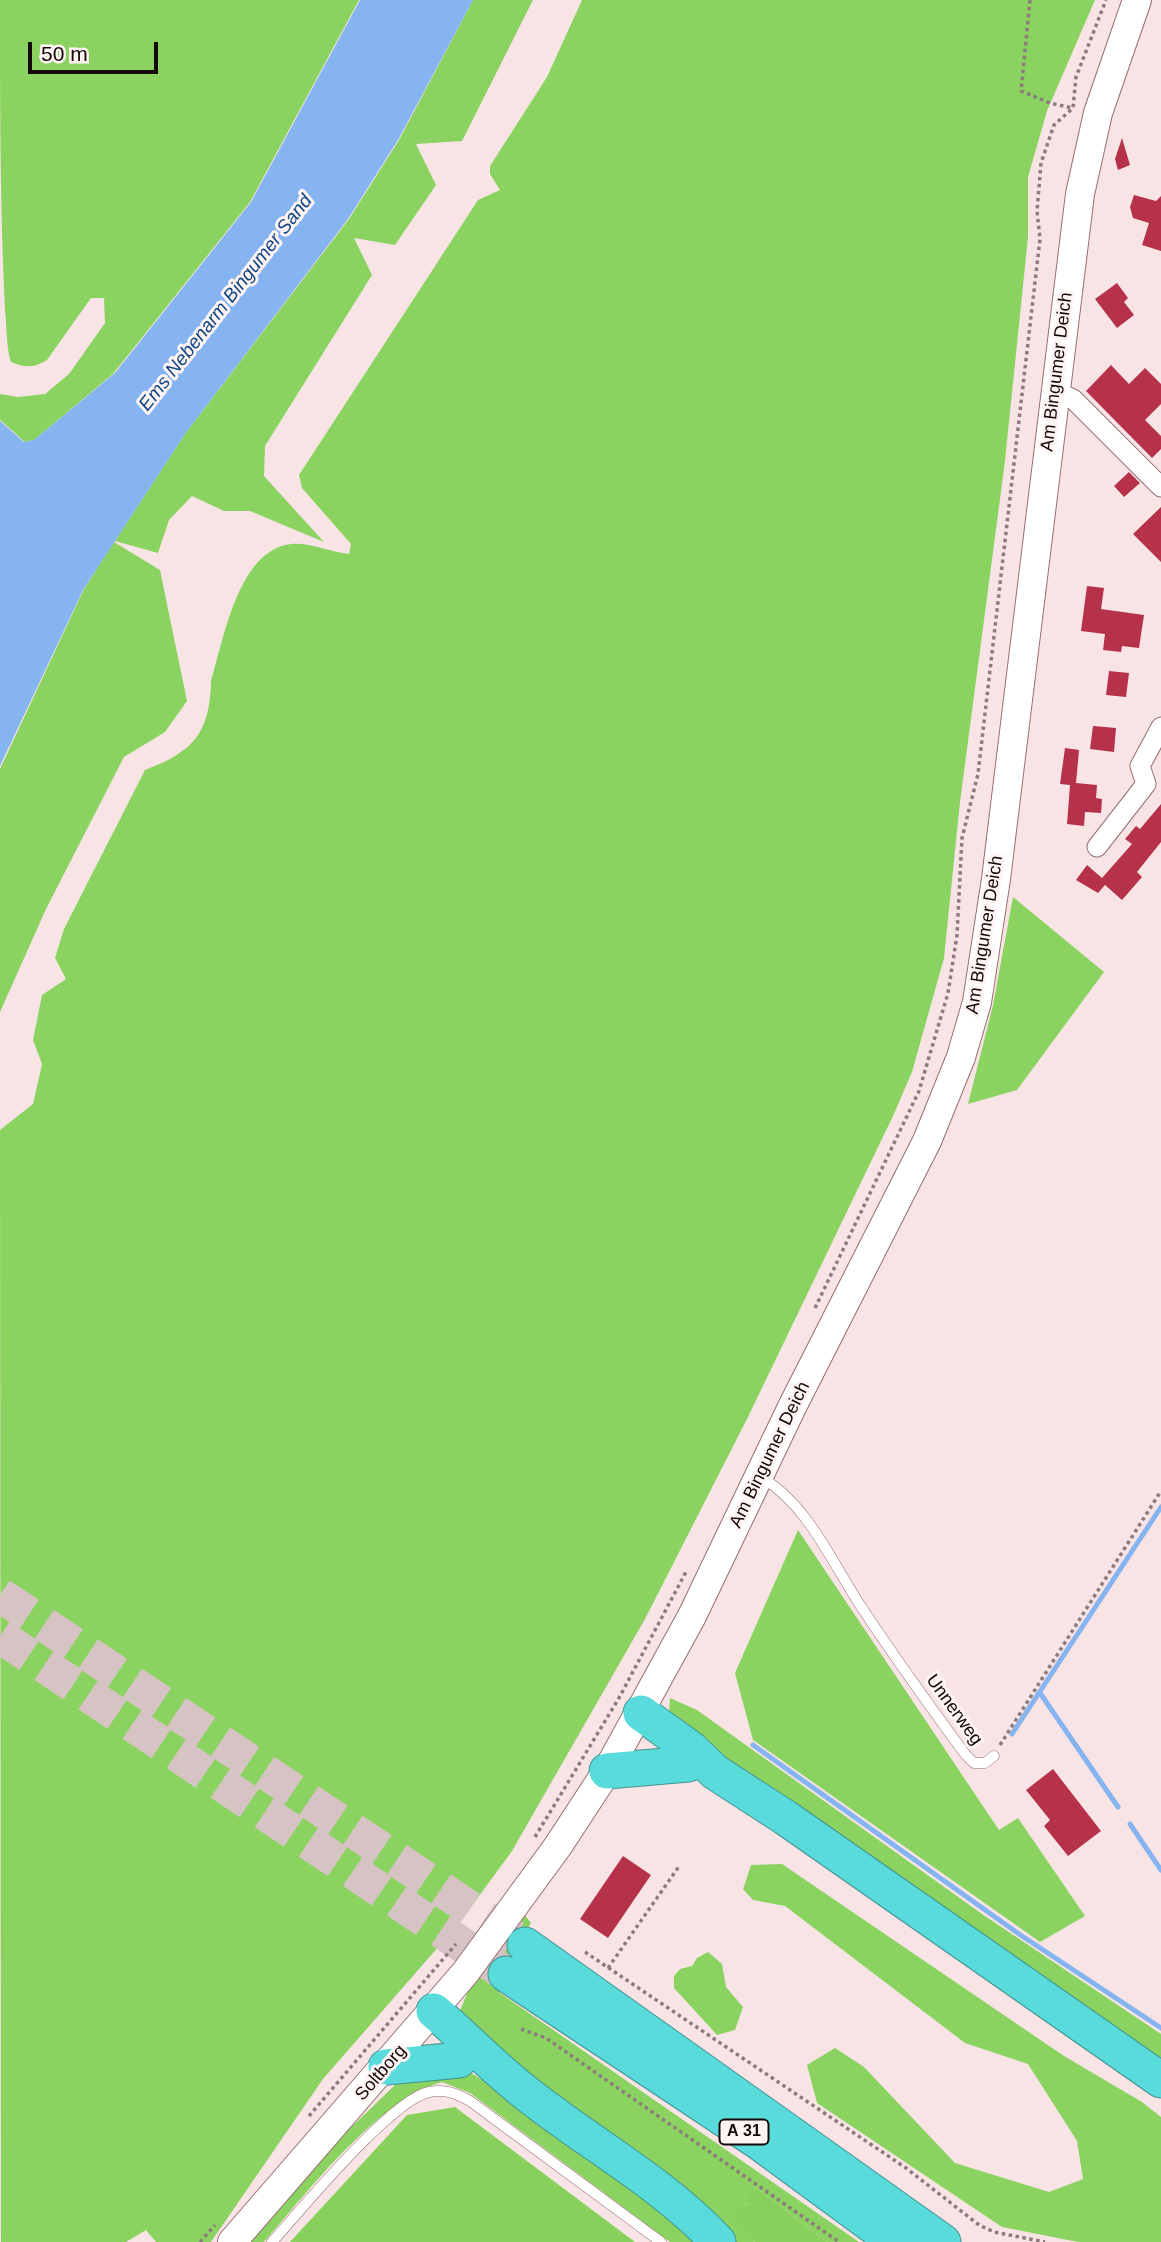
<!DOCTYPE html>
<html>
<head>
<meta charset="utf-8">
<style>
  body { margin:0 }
  #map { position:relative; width:1161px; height:2242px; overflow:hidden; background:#f8e4e5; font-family:Helvetica,sans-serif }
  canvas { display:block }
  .scale { position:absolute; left:28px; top:42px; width:130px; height:32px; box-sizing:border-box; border:4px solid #160708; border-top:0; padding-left:9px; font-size:21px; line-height:24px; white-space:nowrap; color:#160708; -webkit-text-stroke:5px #fef4f4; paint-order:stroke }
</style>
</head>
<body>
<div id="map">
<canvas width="1161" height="2242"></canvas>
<div class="scale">50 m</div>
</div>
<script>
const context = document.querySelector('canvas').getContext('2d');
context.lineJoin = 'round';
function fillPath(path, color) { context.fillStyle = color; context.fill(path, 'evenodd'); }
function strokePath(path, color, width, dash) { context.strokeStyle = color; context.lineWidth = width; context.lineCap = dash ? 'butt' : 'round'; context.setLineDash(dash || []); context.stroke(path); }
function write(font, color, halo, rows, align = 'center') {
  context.font = font + ' Helvetica,sans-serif'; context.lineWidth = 6; context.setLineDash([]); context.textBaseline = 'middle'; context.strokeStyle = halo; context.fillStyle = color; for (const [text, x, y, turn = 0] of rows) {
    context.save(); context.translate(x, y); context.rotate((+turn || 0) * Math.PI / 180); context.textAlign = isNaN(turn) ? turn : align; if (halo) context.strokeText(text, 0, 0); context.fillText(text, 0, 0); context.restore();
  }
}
const green = new Path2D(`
  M0,0H359L250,202L113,374L34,440L25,442L0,420V394L18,397L45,394L69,374L105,323L104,298H91L47,360C34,368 25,368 11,362C6,347 7,327 5,310C0,208 0,103 0,0Z
  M473,0H533L462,141L416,144L436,185L395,245L354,238L372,275L265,446L264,476L324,542L250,511H224L192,496L169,520L158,553L115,541L185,434L349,219L399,140Z
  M582,0H1095L1047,111L1028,177V237L1005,461L960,802L944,958L912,1072L893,1116L748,1417L645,1619L512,1851L460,1922L323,2079L211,2242H156L146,2230L126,2242H1L0,1130L33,1104L42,1064L33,1040L42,995L66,979L55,958L64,929L145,770C192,752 210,734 211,681C224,639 238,550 291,544C308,542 331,552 349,554L351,544L302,488L299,475L478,200L500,190L490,174V166L547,77Z
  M114,542L160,570L187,701L165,732L124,757L46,909L0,1012V769L84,589Z
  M1013,897L1104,972L1017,1090L968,1104L993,1005Z
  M798,1530L999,1830L1018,1818L1085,1916L1040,1942L753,1740L735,1673Z
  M670,1698L697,1710L982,1914L1161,2034V2068L680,1735L669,1714Z
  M782,1864L1064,2056L1142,2102L1161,2117V2242H1078L1002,2227L817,2103L807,2065L835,2048L864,2067L955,2163L1049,2192L1083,2179L1077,2141L1028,2064L965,2043L785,1906L753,1900L743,1889L751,1865Z
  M524,1914L531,1923L494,1979L500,1993L859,2242H827L755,2187L750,2203L730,2212L755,2242H729L501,2062L460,2011L470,1986Z
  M708,1952L722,1964L726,1987L743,2007L735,2030L717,2035L674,1988V1976L680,1969L692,1966L697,1958Z
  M448,2066L471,2073L516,2099L704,2242H670L470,2093L442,2082C377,2100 308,2192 264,2242H245L309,2168L396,2084L414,2075Z`);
const forest = new Path2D(`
  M455,2107L635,2242H290L407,2115Z
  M755,2187L827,2242H755L729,2212L750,2203L748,2188Z`);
const water = new Path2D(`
  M360,0H473L398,140L348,219L185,434L83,590L0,766V421L24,442L34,440L115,373L251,202Z`);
const stream = new Path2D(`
  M1040,1693L1118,1807
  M1012,1734L1161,1507
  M753,1745L1019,1934L1161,2028
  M1130,1824L1161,1870`);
const building = new Path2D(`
  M1122,138L1130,165L1118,170L1115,159Z
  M1134,195L1156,201L1161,196V251L1142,245L1149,223L1133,218L1130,207Z
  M1117,283L1128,298L1124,302L1134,315L1117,328L1095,299Z
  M1111,365L1129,384L1145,368L1161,384V404L1145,420L1161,436V449L1152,458L1086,391Z
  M1129,472L1140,483L1124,497L1114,486Z
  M1161,507V562L1133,534Z
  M1087,586L1104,588L1101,609L1144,615L1139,648L1122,646L1121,652L1103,650L1105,634L1081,631Z
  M1109,671L1129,673L1126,697L1106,695Z
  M1093,726L1116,728L1114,752L1090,749Z
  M1065,748L1079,750L1076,783L1097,785L1096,798L1102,799L1101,813L1085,812L1084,826L1067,824L1070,785L1060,784Z
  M1161,804V842L1137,872L1142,877L1122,900L1105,885L1098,893L1076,880L1087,865L1102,878L1132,844L1125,839L1136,826L1140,829Z
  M1053,1769L1101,1831L1068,1856L1044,1826L1050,1820L1026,1790Z
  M623,1856L651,1875L608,1938L580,1919Z`);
const highwayTunnel = new Path2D(`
  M0,1595L525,1945
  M0,1636L506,1974`);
const path = new Path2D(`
  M1030,0L1021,91L1050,103L1072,108
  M815,1308L919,1091L948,993L957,935L962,838L978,774L1040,239L1037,211L1041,163L1054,125L1073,108L1076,77L1106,0
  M1000,1745L1161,1491
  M535,1837L619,1698L687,1570
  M585,1952L906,2168L979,2225L994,2232L1045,2242
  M608,1968L680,1865
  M521,2029L546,2038L839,2242
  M309,2116L456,1944
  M200,2242L215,2225`);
const lane = new Path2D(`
  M762,1478C807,1504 832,1562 860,1605C893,1655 929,1705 965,1754L974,1763H985L994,1756
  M272,2242C301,2210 391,2100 429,2092C445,2089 456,2093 470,2101L661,2242`);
const street = new Path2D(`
  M1054,390L1073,399L1161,487
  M1097,847L1146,784L1140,766L1161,727`);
const secondary = new Path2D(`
  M232,2242L465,1973L558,1846L607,1771L692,1616L792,1407L927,1141L961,1057L977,1002L996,879L1080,194L1098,113L1137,0`);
const highway = new Path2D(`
  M641,1713L691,1749L715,1772L786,1818L1161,2080
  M607,1771L688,1764
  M525,1945L943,2242
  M506,1974L759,2142L895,2242
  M434,2011C463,2036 491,2065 521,2089C586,2142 660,2180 718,2242
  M386,2067L459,2060`);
const shields = [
  [744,2132,49]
];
const shieldNames = [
  ["A 31",744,2132]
];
const streetNames = [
  ["Am Bingumer Deich",1057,372,-83],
  ["Am Bingumer Deich",985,935,-81],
  ["Am Bingumer Deich",770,1455,-64],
  ["Unnerweg",954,1710,54],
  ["Soltborg",381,2073,-49]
];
const waterNames = [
  ["Ems Nebenarm Bingumer Sand",226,303,-52]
];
fillPath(green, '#8bd361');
fillPath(forest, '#88d05c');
fillPath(water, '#86b4f1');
strokePath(stream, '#86b4f1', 5);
fillPath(building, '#b6324a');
strokePath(highwayTunnel, '#d6c3c4', 35, [35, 18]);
strokePath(lane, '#986d6f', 11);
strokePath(street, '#986d6f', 21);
strokePath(secondary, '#986d6f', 30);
strokePath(highway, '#429191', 37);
strokePath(path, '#8c7b7c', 3.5, [3.5, 3.5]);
strokePath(lane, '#fff', 10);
strokePath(street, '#fff', 19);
strokePath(secondary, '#fff', 28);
strokePath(highway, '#59dbdb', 35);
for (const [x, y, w] of shields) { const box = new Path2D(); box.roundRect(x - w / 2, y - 12.5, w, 25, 5); context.fillStyle = '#fef4f4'; context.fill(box); strokePath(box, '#160708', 2); }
write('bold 16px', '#160708', null, shieldNames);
write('18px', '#160708', '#fef4f4', streetNames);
write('italic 19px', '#0f4584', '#fef4f4', waterNames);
</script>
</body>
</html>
